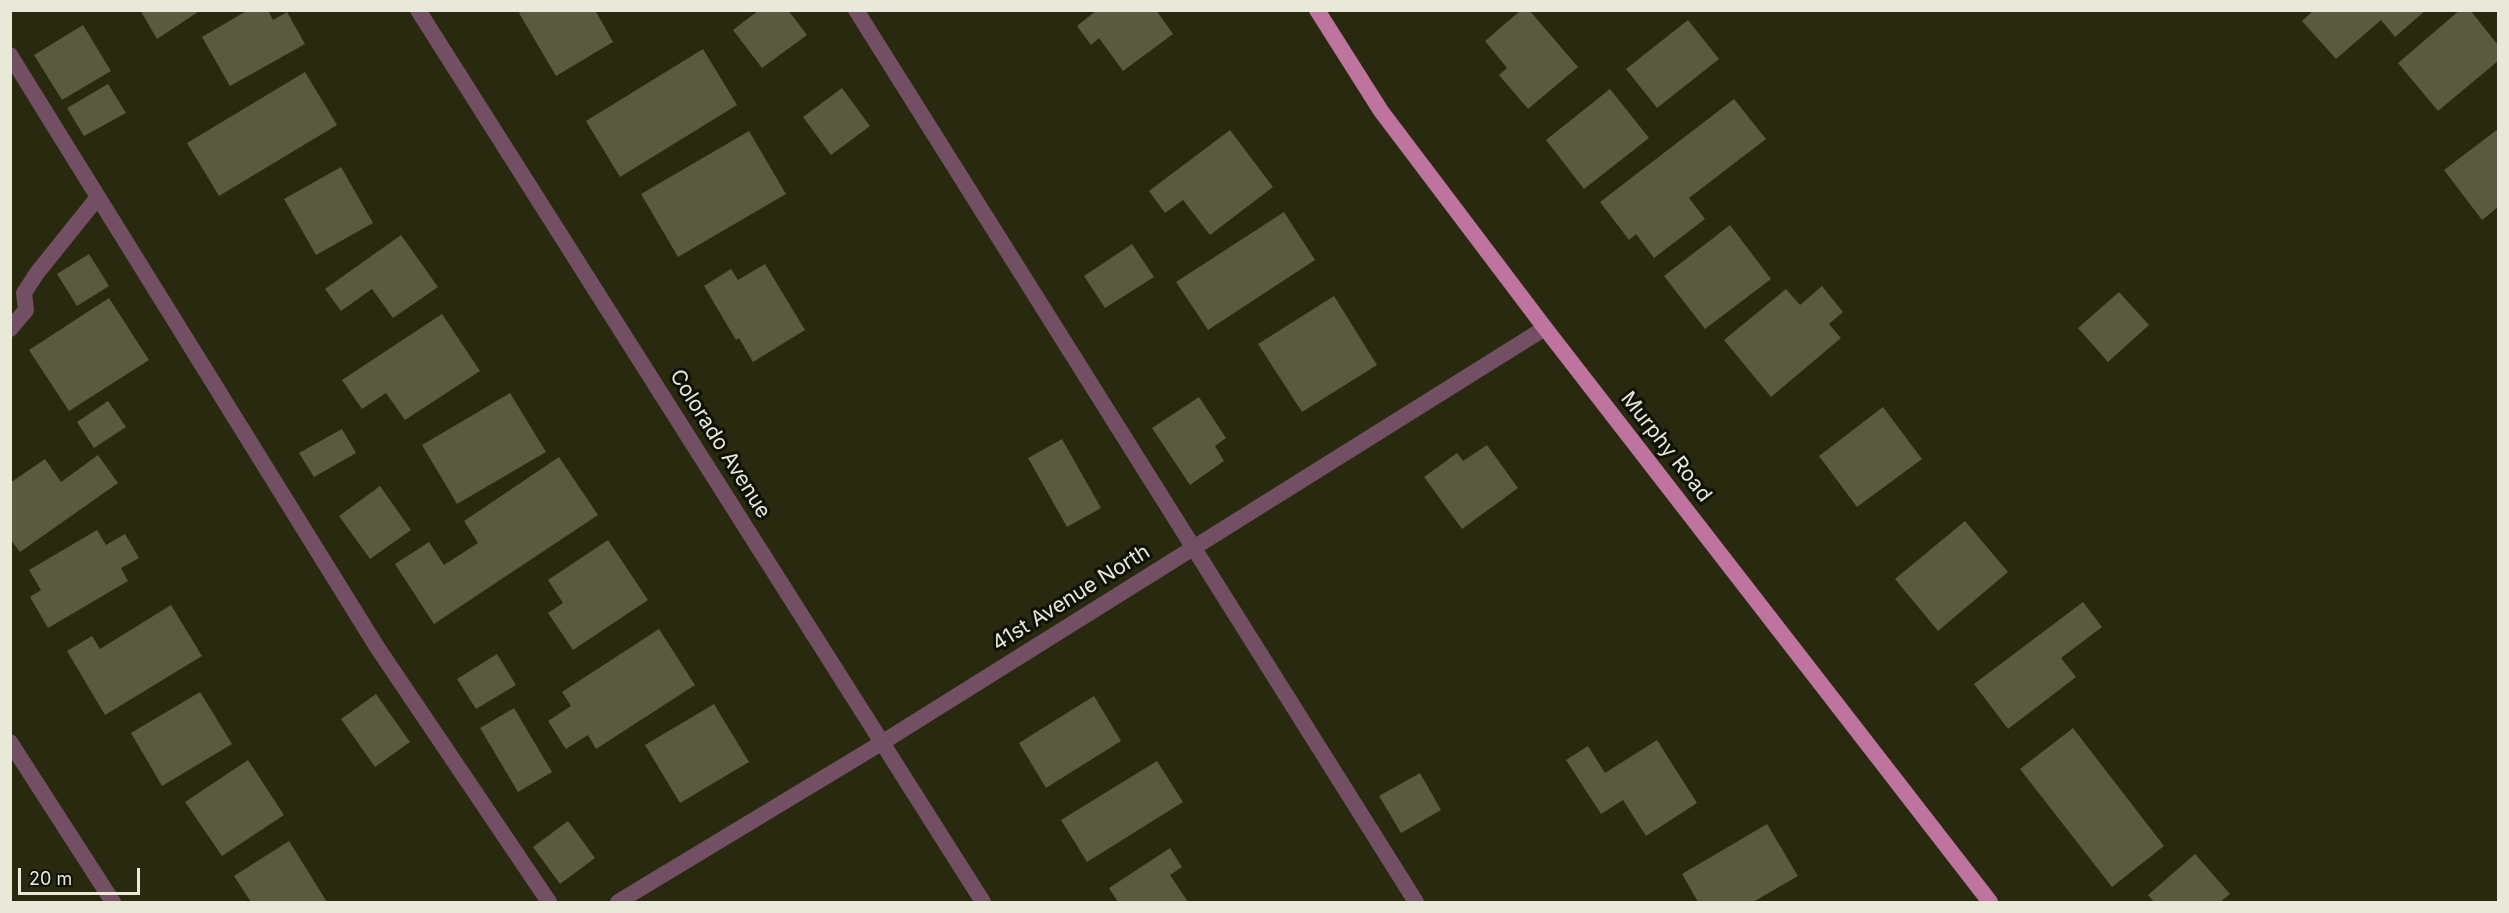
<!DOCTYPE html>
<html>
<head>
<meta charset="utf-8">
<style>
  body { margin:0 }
  #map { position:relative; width:2509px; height:913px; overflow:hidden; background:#28290e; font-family:Inter,sans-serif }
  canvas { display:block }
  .frame { position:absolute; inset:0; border:12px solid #e8e9d9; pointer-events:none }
  .scale { position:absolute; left:18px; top:868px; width:122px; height:27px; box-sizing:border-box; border:3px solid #e8e9d9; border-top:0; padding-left:8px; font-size:18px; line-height:21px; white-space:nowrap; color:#e8e9d9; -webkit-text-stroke:4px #101106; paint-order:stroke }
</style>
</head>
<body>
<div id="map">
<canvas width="2509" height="913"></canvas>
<div class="frame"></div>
<div class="scale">20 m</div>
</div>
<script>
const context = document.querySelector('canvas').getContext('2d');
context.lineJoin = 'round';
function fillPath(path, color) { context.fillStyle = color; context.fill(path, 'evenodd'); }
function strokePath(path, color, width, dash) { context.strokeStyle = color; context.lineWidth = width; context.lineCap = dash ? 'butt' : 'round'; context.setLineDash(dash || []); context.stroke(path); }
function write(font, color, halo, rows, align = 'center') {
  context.font = font + ' Inter,sans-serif'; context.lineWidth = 6; context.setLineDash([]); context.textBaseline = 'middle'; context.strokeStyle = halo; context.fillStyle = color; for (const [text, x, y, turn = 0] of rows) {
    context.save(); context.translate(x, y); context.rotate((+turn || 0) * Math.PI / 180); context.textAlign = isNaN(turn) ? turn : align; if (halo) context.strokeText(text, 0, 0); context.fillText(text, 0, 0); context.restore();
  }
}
const building = new Path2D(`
  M140,10H201L157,39Z
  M248,10H268L273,20L287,12L305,44L230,86L202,37Z
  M523,10H595L613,42L556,76L519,13Z
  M759,10H788L807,35L762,68L733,30Z
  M1097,10H1156L1173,34L1123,71L1099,38L1091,45L1077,26Z
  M1521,10H1529L1578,67L1528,109L1499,75L1507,68L1485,41Z
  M2314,10H2426L2395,37L2381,20L2336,59L2302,21Z
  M2460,10H2470L2498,45V61L2438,111L2398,63Z
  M1688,20L1719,59L1657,108L1626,69Z
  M83,25L111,71L62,100L34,55Z
  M703,49L737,105L620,177L586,121Z
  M305,72L337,125L219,196L187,143Z
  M108,84L126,113L84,136L67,108Z
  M842,88L870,126L831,155L803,117Z
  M1610,89L1649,138L1584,189L1546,140Z
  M1734,99L1766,139L1689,198L1705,219L1654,258L1636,234L1629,240L1600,202Z
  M2498,129V207L2482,220L2444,170Z
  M1230,130L1273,187L1210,235L1183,200L1165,213L1149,191Z
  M749,131L786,194L678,257L641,194Z
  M341,167L373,223L316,255L284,199Z
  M1284,212L1315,260L1208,330L1176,282Z
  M1730,225L1771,279L1705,329L1664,276Z
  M401,235L438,287L393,318L372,289L341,311L325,289Z
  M1132,244L1154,277L1105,308L1084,276Z
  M89,254L109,286L77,306L57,274Z
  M765,264L805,330L753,362L739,338L736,340L704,286L731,269L738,280Z
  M1822,286L1843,312L1829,324L1841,338L1771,397L1724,340L1786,289L1800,305Z
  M2119,292L2149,325L2108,362L2078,328Z
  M1334,296L1377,365L1302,412L1258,344Z
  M109,298L149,360L69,411L29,350Z
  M442,314L480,371L405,420L386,393L362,409L342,380Z
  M510,393L546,452L457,504L422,445Z
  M1199,397L1226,438L1215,446L1224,461L1190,485L1152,428Z
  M108,401L126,427L94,448L77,422Z
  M1883,407L1922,459L1857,507L1819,456Z
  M342,429L356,453L314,477L299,453Z
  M1062,439L1101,508L1067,527L1028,458Z
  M1487,445L1518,488L1462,529L1424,477L1457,453L1463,461Z
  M98,455L118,483L20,552L10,539V483L45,459L61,482Z
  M559,457L598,515L434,624L395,564L429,542L444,565L478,543L464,521Z
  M380,486L411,530L370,559L339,516Z
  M1965,521L2008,572L1938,631L1895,579Z
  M97,530L106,545L125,534L139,558L121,568L128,581L48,628L30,597L41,590L29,570Z
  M608,540L648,600L573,650L548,613L563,603L548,580Z
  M2083,602L2102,627L2061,658L2076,677L2008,729L1974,684Z
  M171,605L202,656L105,715L67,651L92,636L100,649Z
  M659,629L695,685L596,749L588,735L566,749L548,721L571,706L562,692Z
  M497,654L516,685L476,709L457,679Z
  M200,692L232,744L162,786L131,733Z
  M376,694L410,742L375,767L341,719Z
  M1094,696L1121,741L1046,788L1019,743Z
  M714,704L749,762L680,803L645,745Z
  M514,708L552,772L518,792L480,728Z
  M2073,728L2164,846L2112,887L2020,769Z
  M1657,740L1697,803L1646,836L1623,800L1601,814L1566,760L1588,746L1605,773Z
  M248,760L284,815L222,856L185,802Z
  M1157,761L1183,802L1087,862L1061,820Z
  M1420,773L1441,810L1401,833L1379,796Z
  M568,821L595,858L560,884L533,847Z
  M1767,824L1798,876L1753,902H1698L1682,874Z
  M289,841L327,902H251L234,876Z
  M1170,848L1182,867L1170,875L1188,902H1118L1109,888Z
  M2195,854L2230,894L2220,902H2154L2148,895Z`);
const service = new Path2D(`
  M856,10L1416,902
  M10,55L377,647L549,902
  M10,329L26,310L24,293L37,273L98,197`);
const minor = new Path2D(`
  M418,10L983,902
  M10,742L113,902
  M618,902L883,742L1545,328`);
const primary = new Path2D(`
  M1317,10L1381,111L1545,328L1990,902`);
const streetNames = [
  ["Colorado Avenue",720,444,58],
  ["Murphy Road",1666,447,52],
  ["41st Avenue North",1071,598,-32]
];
fillPath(building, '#595a3e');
strokePath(service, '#734f63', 16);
strokePath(minor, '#734f63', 16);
strokePath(primary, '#be749f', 16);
write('21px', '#e8e9d9', '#101106', streetNames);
</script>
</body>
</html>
